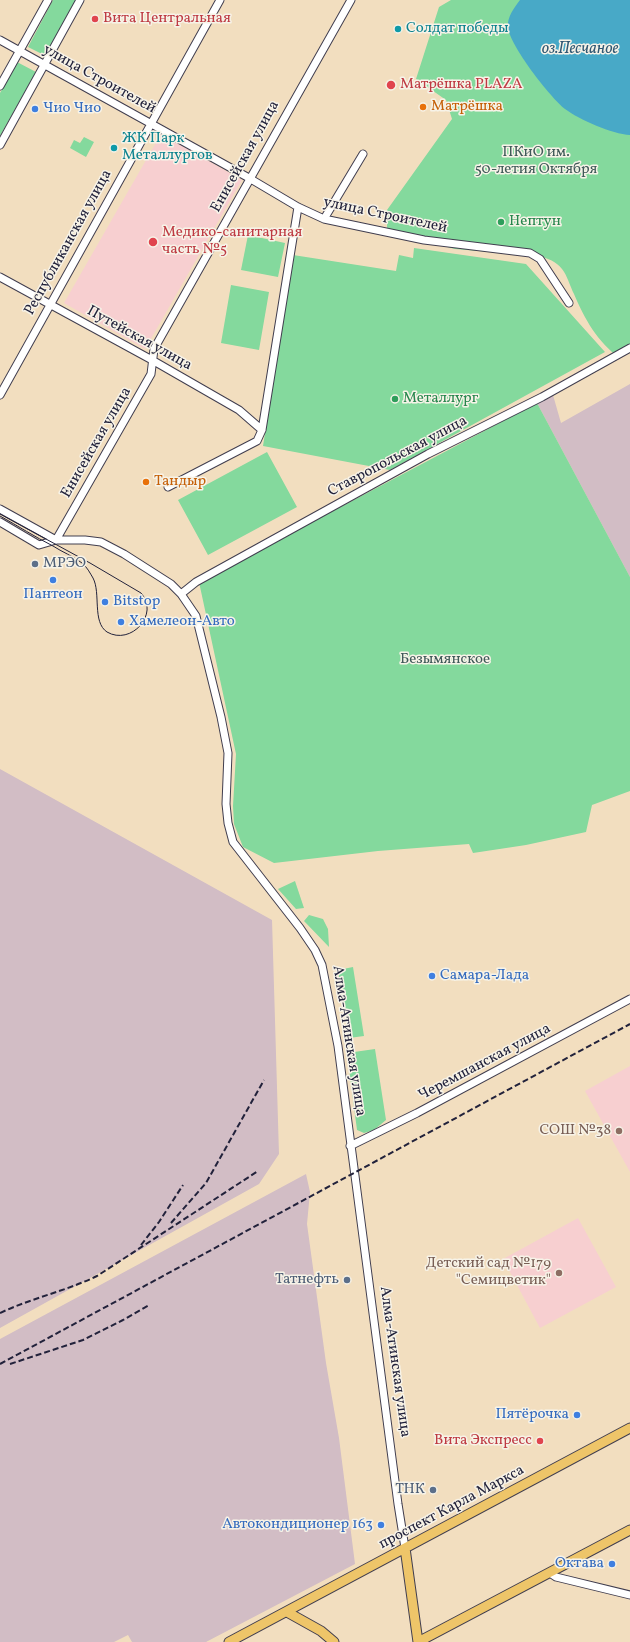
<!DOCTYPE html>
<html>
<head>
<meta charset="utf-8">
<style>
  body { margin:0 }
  canvas { display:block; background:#f2debf }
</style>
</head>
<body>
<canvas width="630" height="1642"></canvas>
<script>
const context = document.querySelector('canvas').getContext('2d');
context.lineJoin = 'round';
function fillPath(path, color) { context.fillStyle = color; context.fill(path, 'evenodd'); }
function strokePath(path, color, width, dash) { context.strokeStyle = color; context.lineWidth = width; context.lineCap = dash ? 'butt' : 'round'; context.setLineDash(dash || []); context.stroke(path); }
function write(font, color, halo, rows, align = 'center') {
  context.font = font + ' Vollkorn,serif'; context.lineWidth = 3; context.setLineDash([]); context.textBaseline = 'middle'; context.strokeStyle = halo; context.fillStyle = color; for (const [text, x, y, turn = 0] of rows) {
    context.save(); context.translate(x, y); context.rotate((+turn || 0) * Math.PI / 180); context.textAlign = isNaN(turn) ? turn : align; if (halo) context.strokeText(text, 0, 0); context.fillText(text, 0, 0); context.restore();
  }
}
const built = new Path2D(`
  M161,134L242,180L145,349L64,303Z
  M630,1066V1172L585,1091Z
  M578,1218L616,1287L540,1328L503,1259Z`);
const industrial = new Path2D(`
  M630,384V577L537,403L553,395L561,423Z
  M0,769L272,920L279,1154L259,1184L0,1328Z
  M306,1174L310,1192L307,1224L326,1363L339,1438L355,1564L206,1642H132L128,1635L114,1642H0V1339Z`);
const green = new Path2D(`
  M53,0H76L46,56L28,47Z
  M451,0H630V351L620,358C598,343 584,318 574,294C570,286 567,275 562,269C556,261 547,258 538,256L455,249L387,231V210L452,119L446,100L416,79L439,7Z
  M17,62L36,72L0,136V93Z
  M84,137L94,142L86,157L70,148L74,140L80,143Z
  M248,235L285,243L278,277L241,270Z
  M414,248L526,264L605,352L390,470L263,446L293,255L396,271L399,255L413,258Z
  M231,285L269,292L259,350L221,343Z
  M537,403L630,577V791L592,805L586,832L526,845L473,853L469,844L378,851L274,863L243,847L234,824L233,806L236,754L199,582Z
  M267,452L297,507L208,555L178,500Z
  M295,881L304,908L296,909L278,889Z
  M309,915L323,919L328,929L329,947L304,921Z
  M353,967L364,1036L349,1038L338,970Z
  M375,1049L386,1120L374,1130L364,1133L357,1130L347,1053Z`);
const water = new Path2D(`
  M520,0H630V135C612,134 580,120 565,109C551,98 509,45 508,27C507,17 514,8 520,0Z`);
const minor = new Path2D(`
  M0,40L249,178L298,207L324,219L424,240L530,253L540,259L569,303
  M0,86L48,0
  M0,145L80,0
  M324,219L363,154
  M0,277L152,360L239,410L262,430
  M0,395L220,0
  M168,487L257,441L262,430L298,207
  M0,509L56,540
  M0,522L39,545L56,540H85L101,542L124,554L171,584L181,594L196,616L221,717L228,753L226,804L228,823L233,842L300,928L315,950L322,965L338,1046L398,1504L405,1548
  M56,540L151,374L154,349L351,0
  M181,594L196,582L428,454L542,397L630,348
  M350,1146L417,1113L630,999
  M550,1573L556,1577L630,1595`);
const major = new Path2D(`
  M405,1548L418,1642
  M287,1612L321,1631L334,1642
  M229,1642L630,1428
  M418,1642L630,1530`);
const tram = new Path2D(`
  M0,514L90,563L141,593C160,614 131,646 107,632C92,622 101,593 93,578C90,573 87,567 82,563C73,556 62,552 53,546C35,537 18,526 0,516`);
const rail = new Path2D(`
  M171,1223L206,1183L264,1080
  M141,1245L159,1222L183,1185
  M0,1313C32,1298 66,1291 97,1276L258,1171
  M0,1364L630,1024
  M10,1364L83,1340L123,1320L149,1305`);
const markers = [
  [95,19,4,"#e0444e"],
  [398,29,4,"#0f9aa8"],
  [391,85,5,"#e0444e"],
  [423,107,4,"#e8710a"],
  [35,109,4,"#3f7fe0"],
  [114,148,4,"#0f9aa8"],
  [501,222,4,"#2e9e5b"],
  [153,242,5,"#e0444e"],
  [395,399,4,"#2e9e5b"],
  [146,482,4,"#e8710a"],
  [35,564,4,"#5c6f8a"],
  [53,580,4,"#3f7fe0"],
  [105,602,4,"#3f7fe0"],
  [121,622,4,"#3f7fe0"],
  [432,976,4,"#3f7fe0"],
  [619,1131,4,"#8d6e63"],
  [559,1273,4,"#8d6e63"],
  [347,1280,4,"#5c6f8a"],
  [577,1415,4,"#3f7fe0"],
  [540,1441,4,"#e0444e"],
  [433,1490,4,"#5c6f8a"],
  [381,1525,4,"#3f7fe0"],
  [612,1564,4,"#3f7fe0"]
];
const healthNames = [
  ["Вита Центральная",103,19],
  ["Матрёшка PLAZA",400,85],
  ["Медико-санитарная",162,233],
  ["часть №5",162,250],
  ["Вита Экспресс",532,1441,"right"]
];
const cultureNames = [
  ["Солдат победы",406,29],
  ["ЖК Парк",122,139],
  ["Металлургов",122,156]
];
const streetNames = [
  ["улица Строителей",99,80,29],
  ["Енисейская улица",246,157,-61],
  ["улица Строителей",385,216,12],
  ["Республиканская улица",69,243,-61],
  ["Путейская улица",139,339,29],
  ["Енисейская улица",97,443,-60],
  ["Ставропольская улица",398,457,-28],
  ["Алма-Атинская улица",348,1041,81],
  ["Черемшанская улица",485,1063,-28],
  ["Алма-Атинская улица",394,1362,82],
  ["проспект Карла Маркса",452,1508,-28]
];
const foodNames = [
  ["Матрёшка",431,107],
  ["Тандыр",154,482]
];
const shopNames = [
  ["Чио Чио",43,109],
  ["Пантеон",53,595,"center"],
  ["Bitstop",113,602],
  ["Хамелеон-Авто",129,622],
  ["Самара-Лада",440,976],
  ["Пятёрочка",569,1415,"right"],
  ["Автокондиционер 163",373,1525,"right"],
  ["Октава",604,1564,"right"]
];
const parkNames = [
  ["ПКиО им.",536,153],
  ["50-летия Октября",536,170],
  ["Безымянское",445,660]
];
const leisureNames = [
  ["Нептун",509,222],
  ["Металлург",403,399]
];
const serviceNames = [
  ["МРЭО",43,564,"left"],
  ["Татнефть",339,1280],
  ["ТНК",425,1490]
];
const educationNames = [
  ["СОШ №38",611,1131],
  ["Детский сад №179",551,1264],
  ["\"Семицветик\"",551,1281]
];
const waterNames = [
  ["оз.Песчаное",580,50]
];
fillPath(built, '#f7cfd0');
fillPath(industrial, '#d2bdc5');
fillPath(green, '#84d99d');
fillPath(water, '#48a9c7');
strokePath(minor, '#413e4f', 9);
strokePath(major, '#413e4f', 11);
strokePath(minor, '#fff', 7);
strokePath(major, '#eec569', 9);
strokePath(tram, '#22223b', 1);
strokePath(rail, '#22223b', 2, [6, 3]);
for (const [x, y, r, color] of markers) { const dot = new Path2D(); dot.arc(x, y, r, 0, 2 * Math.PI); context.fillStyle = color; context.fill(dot); strokePath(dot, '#f7f3e8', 1.5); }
write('15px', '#be3a42', '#f7f3e8', healthNames, 'left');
write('15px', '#0d838f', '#f7f3e8', cultureNames, 'left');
write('15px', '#22223b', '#f7f3e8', streetNames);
write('15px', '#c56008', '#f7f3e8', foodNames, 'left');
write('15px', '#366cbe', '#f7f3e8', shopNames, 'left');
write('15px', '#3f5958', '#f7f3e8', parkNames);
write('15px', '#27864d', '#f7f3e8', leisureNames, 'left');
write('15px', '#4e5e75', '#f7f3e8', serviceNames, 'right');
write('15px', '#785e54', '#f7f3e8', educationNames, 'right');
write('italic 16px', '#315873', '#f7f3e8', waterNames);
</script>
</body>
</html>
